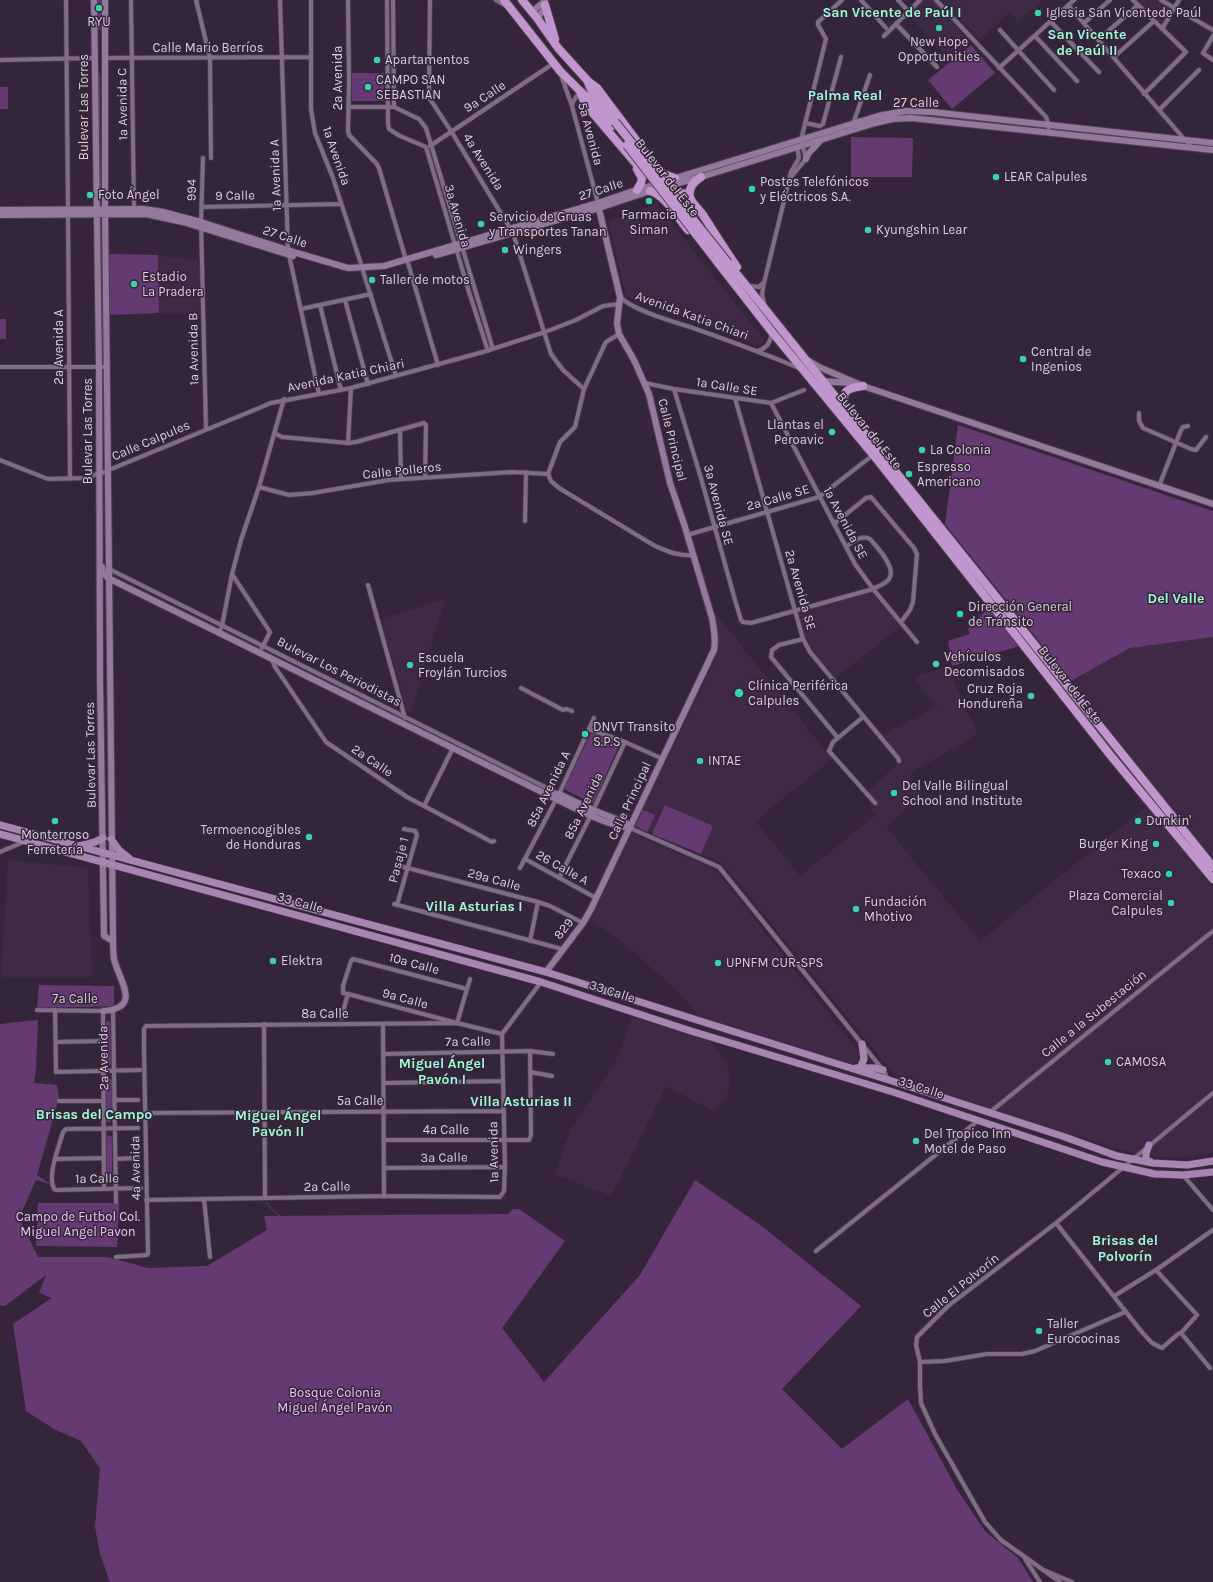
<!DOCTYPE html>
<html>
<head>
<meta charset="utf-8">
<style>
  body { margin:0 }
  canvas { display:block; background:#35253a }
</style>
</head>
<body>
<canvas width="1213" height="1582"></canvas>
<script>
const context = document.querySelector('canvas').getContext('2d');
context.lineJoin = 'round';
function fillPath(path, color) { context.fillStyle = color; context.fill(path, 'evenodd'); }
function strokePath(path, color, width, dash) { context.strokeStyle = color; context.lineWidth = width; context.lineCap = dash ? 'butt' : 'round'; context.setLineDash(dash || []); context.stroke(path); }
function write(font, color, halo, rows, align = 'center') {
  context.font = font + ' Karla,sans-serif'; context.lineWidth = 3; context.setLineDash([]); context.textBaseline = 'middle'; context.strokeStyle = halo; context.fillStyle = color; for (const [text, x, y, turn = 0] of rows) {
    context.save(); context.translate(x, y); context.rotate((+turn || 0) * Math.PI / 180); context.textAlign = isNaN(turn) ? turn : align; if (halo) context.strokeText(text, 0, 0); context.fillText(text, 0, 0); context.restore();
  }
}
const built = new Path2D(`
  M922,0H932L970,42L950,60L907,14Z
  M942,0H1043L1018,21L1010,13L980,39Z
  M1140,0H1160L1173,7L1162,25L1138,3Z
  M657,204L764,340L760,345L626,296L608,221Z
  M158,255L199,261L200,314L159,313Z
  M872,591L900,626L835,679L813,651L806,638L797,612Z
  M445,599L411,712L407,711L381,619Z
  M712,609L832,759L755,821L800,876L876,815L871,809L877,804L867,792L902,760L881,735L937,707L913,678L947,667L978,734L912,772L910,779L921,794L886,827L980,941L1147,806L1213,887V1153L1189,1157H1155L1132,1153L996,1112L897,1078L723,864L635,825L714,663L719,640Z
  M1213,637V861L1071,681L1130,648Z
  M632,833L715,869L858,1051L861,1057L860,1061L856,1064H851L700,1018L677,990L615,936L590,919Z
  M8,860L88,868L92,977H1Z
  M632,1015L706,1034L730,1071L728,1095L713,1111L666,1086L611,1196L554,1174L571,1128L617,1059Z`);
const green = new Path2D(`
  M96,0H103L104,29L96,30Z
  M971,45L995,73L952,109L928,80Z
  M99,73H100L101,195H99Z
  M352,73H384V101H352Z
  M0,87H8V109H0Z
  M851,137L913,138L912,177H851Z
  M109,254L158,255L159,313L110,315Z
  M0,319H6V339H0Z
  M958,425L1213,511V637L1130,648L1071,681L945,524Z
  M991,606L1020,646L952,666L948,641L970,634L968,629L974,625L977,619Z
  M591,733L620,743L593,804L564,789Z
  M665,805L713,826L701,854L652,834Z
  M643,810L655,815L647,832L635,826Z
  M39,985L114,986V1006L37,1008Z
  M38,1020L36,1068L34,1083L57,1085L59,1098L37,1175L52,1185L36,1180L19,1218L38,1257H108L148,1268L207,1266L267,1230L264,1216L508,1214L513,1209H519L565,1241L502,1328L544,1382L640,1275L695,1180L763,1227L861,1306L782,1389L842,1449L908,1399L958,1491L985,1531L1018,1558L1033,1582H110L100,1554L95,1527L100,1468L81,1441L54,1429L26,1411L13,1324L52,1298L39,1293L46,1275L5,1306L0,1305V1024Z
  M108,1021L110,1022L111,1064L109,1068L106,1065V1022Z
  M108,1077L112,1080V1120L109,1123L106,1121V1080Z
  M109,1135L112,1137V1182L110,1185L107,1182L106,1137Z
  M38,1203H119L117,1247L36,1246Z`);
const stream = new Path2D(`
  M267,1203C271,1211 280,1214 284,1221C288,1227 286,1235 289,1242C300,1268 336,1294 365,1284`);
const street = new Path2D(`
  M66,0L68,209
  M131,0L134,209
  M197,0H196L210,58L211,158
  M280,0L288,250L319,394
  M311,0V109L315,133L333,178L362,267
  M348,0L349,81L348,131L349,135L376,163L379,168L406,260
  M387,0L388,123L389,129L400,136L426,147L469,292L488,351
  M393,0L394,107
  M430,0L429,94L430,99L451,131L513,233L551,354L563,370L584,389
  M496,0L506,6
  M861,0L886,28
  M898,0L909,12
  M936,0L1046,117L1048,123L1049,132
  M1133,0L1186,52L1144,94
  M1161,0L1213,30
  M1068,5L1192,148
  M1051,22L1099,72
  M1084,23L1110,0
  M896,24L937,67
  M1162,29L1179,0
  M1000,30L1054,90
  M884,36L920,0
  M1035,36L1077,81
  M1213,36L1203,53L1213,60
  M1098,40L1138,5
  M1114,57L1154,21
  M106,58L310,57
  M0,60L95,58
  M999,68L1074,0
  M561,75L572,106L598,203
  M572,106L573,102L580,91
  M348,107H394L419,119L426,128L493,349
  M1159,110L1199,70
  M805,123L820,126L823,124L841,57
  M853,124L870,75
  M430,146L554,63
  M203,158L201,222L206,429
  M790,178L806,159L801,140L826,39L818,25V22L842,0
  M202,207L341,204
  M68,214L70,479
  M408,263L438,365
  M363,271L396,376
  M750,286L759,287L763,283
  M620,297C634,311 675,322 696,329C730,341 765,354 799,368
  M345,300L368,384
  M764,303L762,294L764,283L791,172L799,158L797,146
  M320,305L341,390
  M301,309L371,294
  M619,334L606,342L604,346L584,389L575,427L560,442L548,474L551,481L559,488L655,546C669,552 678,556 693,555
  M758,351C768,347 770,343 772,332
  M0,367H107
  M645,383L674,389L771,403L804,390
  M674,389L701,478L735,600L741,620L743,622L751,623L873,589C878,586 886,584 889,579C897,568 877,547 870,539C861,534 853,542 846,547
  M735,398L803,639L810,652L898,758L899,761
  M771,403L855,564L873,589L917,642
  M1139,413V421L1143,428L1191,449L1196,450L1206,437
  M400,430L401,479
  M274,433L282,437L348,443L356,442L424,423L426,425L425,477
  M348,443L351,388
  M0,460L48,479L84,478L104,472L271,403L351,388L483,352L545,332L576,320L603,306L619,304
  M1159,486L1181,430L1183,427L1188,426
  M259,487L289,495L313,493L389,480L512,472L548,474
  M525,521L526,472
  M834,524L866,498L871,497L914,548L917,554L913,602L910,610L901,622
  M687,535L819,497L873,455
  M109,569L559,794
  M232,574L270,632L262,648
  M368,585L405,718
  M219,633L222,626L232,574L241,540L259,487L284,399
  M803,639L779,645L772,650L771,657L838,738
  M272,659L275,667L326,742L407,797L492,842L494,841
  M521,688L563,710L567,709L572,711
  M863,717L833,742L829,751L875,803
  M589,729L625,742L663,759
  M424,806L453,748
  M630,828L719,867L883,1070L888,1079
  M0,852L26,841
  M525,859L596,898
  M396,865L538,902L550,906L583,923
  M520,868L559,794L594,718
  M559,878L591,815L625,742
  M394,904L562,949
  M397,905L417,835L415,831L404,829
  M530,941L538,902
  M348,994L457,1023L470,979
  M37,1010L103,1011L104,1189
  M55,1010L56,1072L140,1070
  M113,1010L116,1202
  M341,1018L348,994L343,993V986L351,961L353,959L467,989
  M264,1024L265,1198
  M383,1024L384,1196
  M56,1042L103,1041
  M383,1054L530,1051L553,1054
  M530,1072L552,1076
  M384,1083L503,1081
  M114,1100H138
  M59,1101H103
  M145,1113L503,1111
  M989,1113L1213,931
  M138,1128L66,1129L63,1132C59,1147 47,1175 54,1189L56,1190L141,1188
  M384,1140H529L531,1135L530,1051
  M56,1159L104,1158
  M115,1159L138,1158
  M384,1168L505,1167
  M1183,1175L1213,1210
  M204,1199L210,1257
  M146,1200L384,1196L500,1197L504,1191L505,1167L502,1034L541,982
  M1056,1223L1141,1331L1152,1343L1162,1348L1178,1334L1181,1333L1210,1368
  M816,1251L979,1120
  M116,1257L147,1255L148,1253L144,1049V1029L146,1026L457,1023L502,1034
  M1156,1270L1197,1315L1181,1333
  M1114,1296L1156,1270L1213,1230
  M920,1362L945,1361L987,1354H1022L1035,1351L1125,1312
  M1025,1559L1040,1582
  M1046,1571L1072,1582
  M1060,1582L1001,1540L985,1522L935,1434L921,1403L920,1385V1362L916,1345L917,1337L948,1306L1056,1223L1213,1093`);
const secondary = new Path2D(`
  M94,0L99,367L100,678L104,936L113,941
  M532,12L545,1
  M537,18L544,10L545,0
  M806,159L808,154L821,140
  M664,187L701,177L875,123L893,119L911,118L1213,150
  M0,210L144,209L163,212L201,222L297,253L348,268L384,266L598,203L633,191L878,116L905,111L932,112L1213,143
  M0,215L146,214L183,222L293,256
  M436,255L599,208L653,190
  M809,361L819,367L863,386L1213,504
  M821,381L851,383
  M102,567L103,573L108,578L550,796C573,807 605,825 630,828
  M550,796L559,794L593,810L626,823L630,828
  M546,972L583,923L591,909L714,650C716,639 714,629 712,618L685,527L670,483L649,394L634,360L619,334L617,323L620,297L598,205
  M103,1011C143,1008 119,981 114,959C113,952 113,944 113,937L105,208V0`);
const primary = new Path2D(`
  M0,825L546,972L697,1020L889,1080L1062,1136L1117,1156L1153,1163L1187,1165L1213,1161
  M0,834L541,982L691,1031L893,1092L1102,1162L1155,1174L1183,1175L1213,1172
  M111,839L119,850L129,858
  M79,846L95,842L103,838
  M856,1068H875L883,1070
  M860,1068L864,1059L862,1044
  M1149,1145L1146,1153V1160L1151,1162`);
const highway = new Path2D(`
  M504,0L560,71L580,91L590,100L612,126
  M522,0L537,18L558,48L587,80L593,94L615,122
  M545,5L555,39
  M589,82L597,88L654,164L663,174L675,178
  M581,94L585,104L643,172
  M701,177C693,182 688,188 690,197C692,204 699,209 703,215C714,232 725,250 737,267
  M637,190L641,183L642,178L637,169
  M650,191C665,195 678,218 688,230
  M670,200L674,194L680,192L685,194L688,201
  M728,263L1213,867
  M722,268L772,332L879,462L1111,756L1213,879
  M843,408C843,390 846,388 863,386`);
const highwayBridge = new Path2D(`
  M615,122L728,263
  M627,145L722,268`);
const markers = [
  [99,8,4,"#38d4a6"],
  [1038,13,4,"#38d4a6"],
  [939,28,4,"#38d4a6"],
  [377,60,4,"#38d4a6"],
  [368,87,4,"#38d4a6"],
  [996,177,4,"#38d4a6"],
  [752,189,4,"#38d4a6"],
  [90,195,4,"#38d4a6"],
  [649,201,4,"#38d4a6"],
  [481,224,4,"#38d4a6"],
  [868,230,4,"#38d4a6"],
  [505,250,4,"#38d4a6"],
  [372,280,4,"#38d4a6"],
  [134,284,4,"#38d4a6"],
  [1023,359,4,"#38d4a6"],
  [832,432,4,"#38d4a6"],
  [922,450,4,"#38d4a6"],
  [909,474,4,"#38d4a6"],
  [960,614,4,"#38d4a6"],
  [936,664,4,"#38d4a6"],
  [410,665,4,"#38d4a6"],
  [739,693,5,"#38d4a6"],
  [1031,696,4,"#38d4a6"],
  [585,734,4,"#38d4a6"],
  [700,761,4,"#38d4a6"],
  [894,793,4,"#38d4a6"],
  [55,821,4,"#38d4a6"],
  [1138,821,4,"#38d4a6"],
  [309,837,4,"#38d4a6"],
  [1156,844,4,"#38d4a6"],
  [1169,874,4,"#38d4a6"],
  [1171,903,4,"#38d4a6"],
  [856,909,4,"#38d4a6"],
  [273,961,4,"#38d4a6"],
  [718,963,4,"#38d4a6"],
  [1108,1062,4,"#38d4a6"],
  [916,1141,4,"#38d4a6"],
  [1039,1331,4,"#38d4a6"]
];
const poiNames = [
  ["Iglesia San Vicentede Paúl",1046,13],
  ["RYU",99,22,"center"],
  ["New Hope",939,42,"center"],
  ["Opportunities",939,57,"center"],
  ["Apartamentos",385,60],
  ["CAMPO SAN",376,80],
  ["SEBASTIAN",376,95],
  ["LEAR Calpules",1004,177],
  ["Postes Telefónicos",760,182],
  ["y Eléctricos S.A.",760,197],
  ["Foto Ángel",98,195],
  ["Farmacia",649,215,"center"],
  ["Siman",649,230,"center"],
  ["Servicio de Gruas",489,217],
  ["y Transportes Tanan",489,232],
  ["Kyungshin Lear",876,230],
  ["Wingers",513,250],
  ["Estadio",142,277],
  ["La Pradera",142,292],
  ["Taller de motos",380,280],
  ["Central de",1031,352],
  ["Ingenios",1031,367],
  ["Llantas el",824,425,"right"],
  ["Peroavic",824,440,"right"],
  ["La Colonia",930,450],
  ["Espresso",917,467],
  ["Americano",917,482],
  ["Dirección General",968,607],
  ["de Tránsito",968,622],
  ["Vehículos",944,657],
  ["Decomisados",944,672],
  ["Escuela",418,658],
  ["Froylán Turcios",418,673],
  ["Clínica Periférica",748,686],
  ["Calpules",748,701],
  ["Cruz Roja",1023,689,"right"],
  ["Hondureña",1023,704,"right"],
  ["DNVT Transito",593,727],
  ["S.P.S",593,742],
  ["INTAE",708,761],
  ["Del Valle Bilingual",902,786],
  ["School and Institute",902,801],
  ["Dunkin'",1146,821],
  ["Termoencogibles",301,830,"right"],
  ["de Honduras",301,845,"right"],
  ["Monterroso",55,835,"center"],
  ["Ferretería",55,850,"center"],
  ["Burger King",1148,844,"right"],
  ["Texaco",1161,874,"right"],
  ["Plaza Comercial",1163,896,"right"],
  ["Calpules",1163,911,"right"],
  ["Fundación",864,902],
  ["Mhotivo",864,917],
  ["Elektra",281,961],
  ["UPNFM CUR-SPS",726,963],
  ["CAMOSA",1116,1062],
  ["Del Tropico Inn",924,1134],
  ["Motel de Paso",924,1149],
  ["Taller",1047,1324],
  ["Eurococinas",1047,1339]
];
const streetNames = [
  ["Calle Mario Berríos",208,48],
  ["2a Avenida",338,78,-90],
  ["9a Calle",485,97,-33],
  ["27 Calle",916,103],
  ["1a Avenida C",123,104,-91],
  ["Bulevar Las Torres",84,107,-90],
  ["5a Avenida",590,134,75],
  ["1a Avenida",336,156,71],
  ["4a Avenida",483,162,58],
  ["1a Avenida A",276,175,-92],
  ["Bulevar del Este",667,178,52],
  ["994",192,190,-89],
  ["27 Calle",601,190,-18],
  ["9 Calle",235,196,-1],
  ["3a Avenida",457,216,74],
  ["27 Calle",285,237,18],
  ["Avenida Katia Chiari",692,316,20],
  ["2a Avenida A",59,347,-90],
  ["1a Avenida B",194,349,-91],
  ["Avenida Katia Chiari",346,376,-12],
  ["1a Calle SE",727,387,9],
  ["Bulevar Las Torres",88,431,-90],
  ["Bulevar del Este",869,431,51],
  ["Calle Principal",672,440,76],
  ["Calle Calpules",151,441,-23],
  ["Calle Polleros",402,471,-6],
  ["2a Calle SE",778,498,-16],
  ["3a Avenida SE",718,505,75],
  ["1a Avenida SE",845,523,62],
  ["2a Avenida SE",800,590,74],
  ["Bulevar Los Periodistas",339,672,27],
  ["Bulevar del Este",1070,685,52],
  ["Bulevar Las Torres",91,755,-91],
  ["2a Calle",372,761,34],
  ["85a Avenida A",549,789,-64],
  ["Calle Principal",630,801,-65],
  ["85a Avenida",584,806,-64],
  ["Pasaje 1",399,860,-75],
  ["26 Calle A",562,868,29],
  ["29a Calle",494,880,15],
  ["33 Calle",300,903,16],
  ["829",564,929,-52],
  ["10a Calle",414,964,15],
  ["33 Calle",612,992,18],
  ["7a Calle",75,999],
  ["9a Calle",405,999,15],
  ["8a Calle",325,1014],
  ["Calle a la Subestación",1094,1014,-39],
  ["7a Calle",468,1042,-1],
  ["2a Avenida",104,1058,-91],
  ["33 Calle",921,1088,18],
  ["5a Calle",360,1101],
  ["4a Calle",446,1130],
  ["1a Avenida",494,1152,-91],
  ["3a Calle",444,1158,-1],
  ["4a Avenida",136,1168,-91],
  ["1a Calle",97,1179,-1],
  ["2a Calle",327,1187,-1],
  ["Calle El Polvorín",961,1286,-39]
];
const parkNames = [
  ["Campo de Futbol Col.",78,1217],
  ["Miguel Angel Pavon",78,1232],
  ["Bosque Colonia",335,1393],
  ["Miguel Ángel Pavón",335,1408]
];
const neighbourhoodNames = [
  ["San Vicente de Paúl I",892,13],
  ["San Vicente",1087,35],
  ["de Paúl II",1087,51],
  ["Palma Real",845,96],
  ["Del Valle",1176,599],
  ["Villa Asturias I",474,907],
  ["Miguel Ángel",442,1064],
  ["Pavón I",442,1080],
  ["Villa Asturias II",521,1102],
  ["Brisas del Campo",94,1115],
  ["Miguel Ángel",278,1116],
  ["Pavón II",278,1132],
  ["Brisas del",1125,1241],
  ["Polvorín",1125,1257]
];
fillPath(built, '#3e2a45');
fillPath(green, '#653a73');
strokePath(stream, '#613e6a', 1);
strokePath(street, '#4e4052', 5.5);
strokePath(secondary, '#4e4052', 8);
strokePath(primary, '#4e4052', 8);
strokePath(highway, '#4e4052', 10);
strokePath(street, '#7f6d85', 4);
strokePath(secondary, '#93799b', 6);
strokePath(primary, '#a785b1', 7);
strokePath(highway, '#c195ce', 8);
strokePath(highwayBridge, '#4e4052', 10, []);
strokePath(highwayBridge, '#c195ce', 8);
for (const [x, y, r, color] of markers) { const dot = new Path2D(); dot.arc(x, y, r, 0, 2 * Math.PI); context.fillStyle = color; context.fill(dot); strokePath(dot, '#35253a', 1.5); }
write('13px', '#dad0de', '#35253a', poiNames, 'left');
write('13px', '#dad0de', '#35253a', streetNames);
write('13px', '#ecc4f9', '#35253a', parkNames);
write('bold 14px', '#9ef9d7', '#35253a', neighbourhoodNames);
</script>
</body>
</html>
